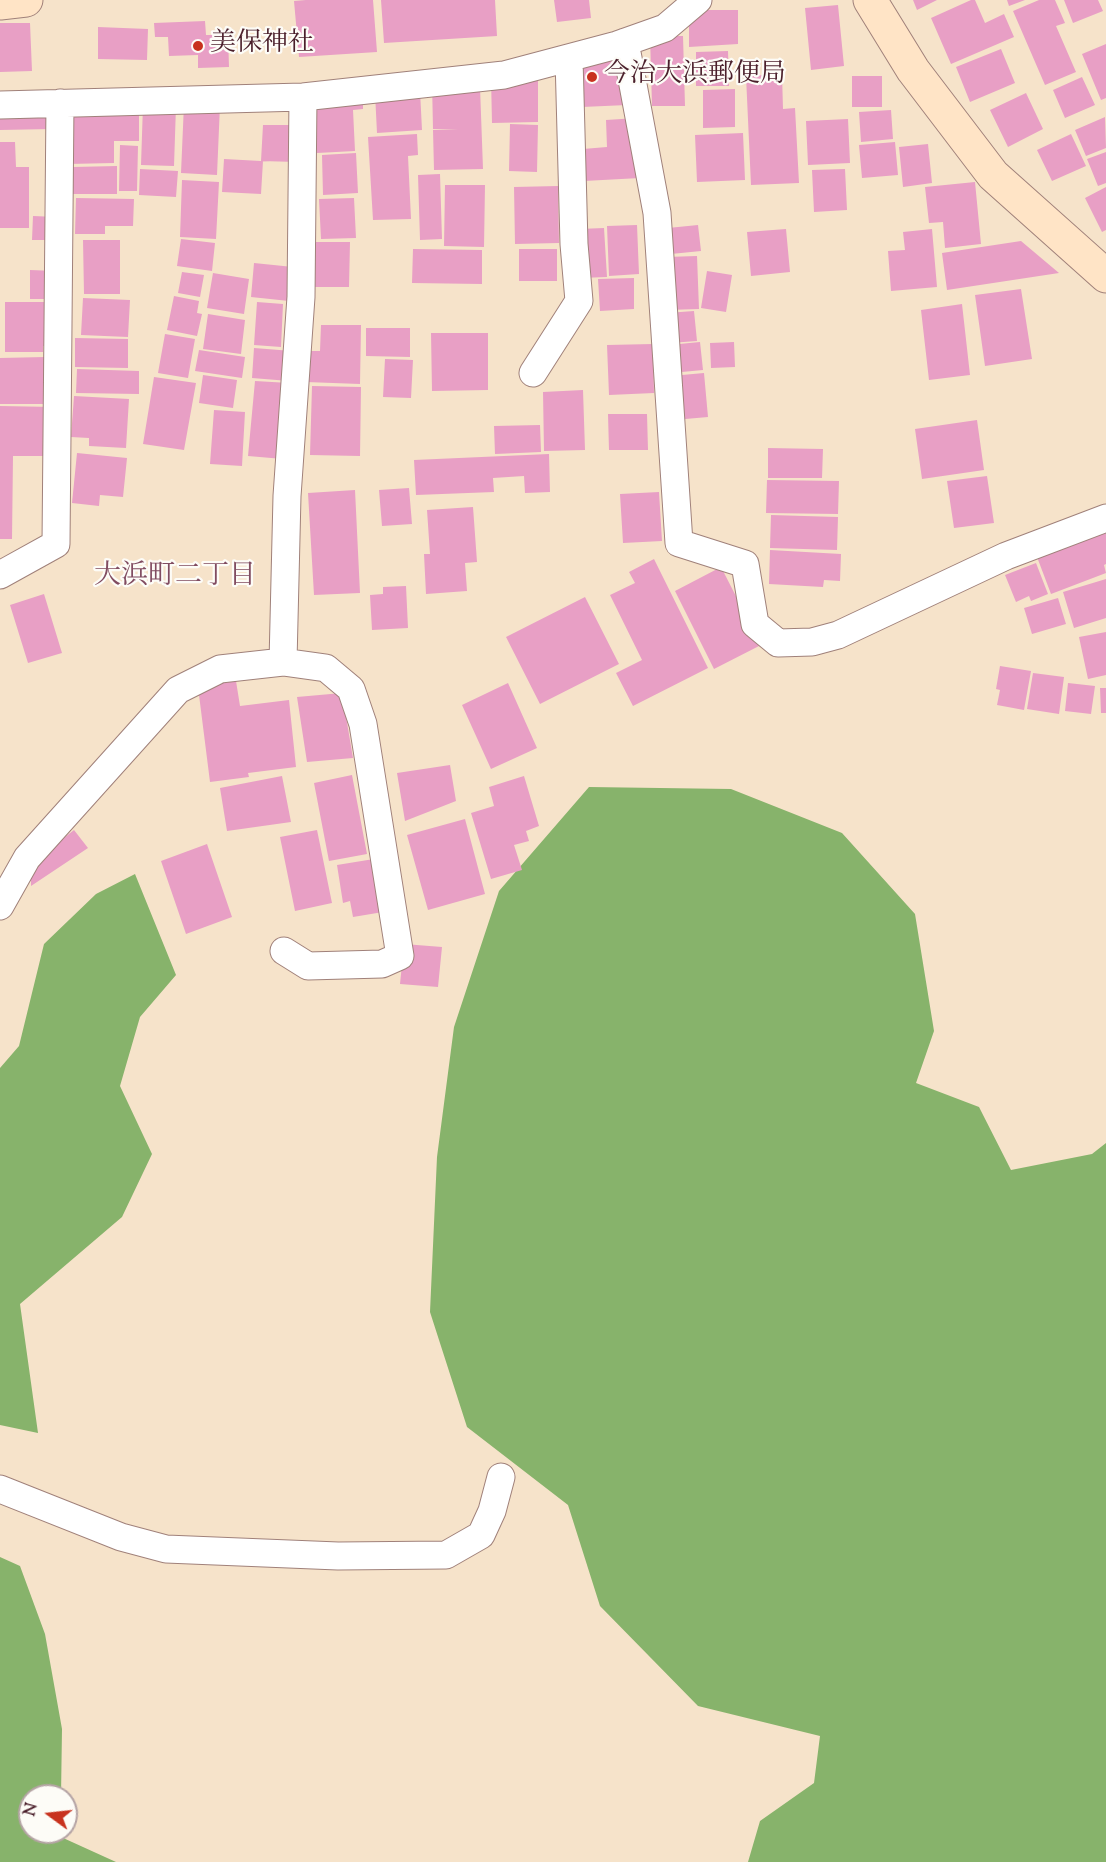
<!DOCTYPE html>
<html>
<head>
<meta charset="utf-8">
<style>
  body { margin:0 }
  #map { position:relative; width:1106px; height:1862px; overflow:hidden; background:#f6e3ca; font-family:"Sorts Mill Goudy",serif }
  canvas { display:block }
  .north { position:absolute; left:18px; top:1784px; width:60px; height:60px; box-sizing:border-box; background:#fdfcf7; border:2px solid #b5a4a5; border-radius:50%; rotate:285deg; font-size:16px; font-weight:700; line-height:24px; text-align:center; color:#4a1f2b }
  .north::after { content:''; display:block; margin:auto; width:21px; height:27px; background:#c8321e; clip-path:polygon(50% 0,100% 100%,50% 72%,0 100%) }
</style>
</head>
<body>
<div id="map">
<canvas width="1106" height="1862"></canvas>
<div class="north">N</div>
</div>
<script>
const context = document.querySelector('canvas').getContext('2d');
context.lineJoin = 'round';
function fillPath(path, color) { context.fillStyle = color; context.fill(path, 'evenodd'); }
function strokePath(path, color, width, dash) { context.strokeStyle = color; context.lineWidth = width; context.lineCap = dash ? 'butt' : 'round'; context.setLineDash(dash || []); context.stroke(path); }
function write(font, color, halo, rows, align = 'center') {
  context.font = font + ' "Sorts Mill Goudy","Noto Serif JP",serif'; context.lineWidth = 4.5; context.setLineDash([]); context.textBaseline = 'middle'; context.strokeStyle = halo; context.fillStyle = color; for (const [text, x, y, turn = 0] of rows) {
    context.save(); context.translate(x, y); context.rotate((+turn || 0) * Math.PI / 180); context.textAlign = isNaN(turn) ? turn : align; if (halo) context.strokeText(text, 0, 0); context.fillText(text, 0, 0); context.restore();
  }
}
const forest = new Path2D(`
  M589,787L731,789L842,833L915,914L934,1031L916,1083L979,1107L1011,1170L1092,1154L1106,1143V1862H748L760,1821L814,1783L820,1736L698,1706L600,1606L568,1505L467,1427L430,1312L437,1157L454,1027L499,891Z
  M135,874L176,975L140,1017L120,1086L152,1154L122,1217L20,1304L38,1433L0,1425V1068L19,1046L44,944L96,894Z
  M0,1557L20,1566L45,1634L62,1729L61,1796H30V1832H61V1837L116,1862H0Z`);
const building = new Path2D(`
  M306,0H373L377,52L299,57L294,1Z
  M381,0H495L497,36L384,43Z
  M554,0H589L591,18L557,22Z
  M913,0H937L917,10Z
  M971,0H975L985,23L1004,14L1014,37L951,64L931,18Z
  M1007,0H1025L1009,6Z
  M1039,0H1055L1065,23L1056,26L1076,72L1045,85L1013,11Z
  M1064,0H1098L1103,11L1073,23Z
  M838,5L844,66L811,70L805,8Z
  M702,10H738V44L689,47V18Z
  M205,21L206,35H228L229,67L198,68V55L169,56L168,37H155L154,23Z
  M0,23H30L32,71L0,72Z
  M98,27L148,29L147,60L98,59Z
  M650,36H683L685,106H652Z
  M1106,44V98L1101,100L1082,54Z
  M1001,49L1015,83L970,102L956,67Z
  M728,51L729,86H696V52Z
  M625,56L627,105L582,107L580,58Z
  M782,74L783,109L795,108L799,183L751,185L746,76Z
  M852,76H882V107H852Z
  M1082,77L1095,105L1065,118L1053,90Z
  M491,78H538V122L492,123Z
  M432,82L480,87L483,169L434,170L433,130L458,129H433Z
  M735,89V127L703,128V90Z
  M420,91L422,130L377,133L375,93Z
  M1026,93L1043,129L1008,147L990,110Z
  M363,96V109L353,110L355,151L317,153L314,98Z
  M184,104L220,105L217,175L181,173Z
  M143,105L176,106L174,166L141,165Z
  M139,106V141H114V163L68,164V107Z
  M51,107L52,129L0,130V109Z
  M891,110L893,139L861,142L859,112Z
  M1105,117L1106,148L1086,156L1075,130Z
  M637,118L640,178L584,181L583,149L607,147L606,120Z
  M848,119L850,163L808,165L806,121Z
  M510,124L538,125L537,172L509,171Z
  M263,125H298L297,162L261,161H263L261,194L222,192L224,159L261,161Z
  M743,133L745,180L697,182L695,135Z
  M417,134L418,155L408,156L411,219L373,220L368,137Z
  M1071,134L1086,166L1052,181L1037,150Z
  M0,142H15L16,167H29V228H0Z
  M895,142L898,175L862,178L859,145Z
  M928,144L932,183L903,187L899,147Z
  M120,145L138,146L137,191H119Z
  M1106,152V183L1098,186L1087,159Z
  M356,153L358,193L323,195L322,155Z
  M117,166V194H73V167Z
  M140,169L178,171L176,197L139,195Z
  M845,169L847,210L814,212L812,170Z
  M440,174L442,239L420,240L418,175Z
  M182,180L219,182L216,239L180,237Z
  M975,182L981,244L945,248L943,222L929,223L925,187Z
  M445,185H485L484,247L444,246Z
  M558,186L559,243L515,244L514,187Z
  M1106,187V230L1102,232L1085,198Z
  M76,198L134,199L133,226H105V234H75Z
  M354,198L356,238L321,239L319,199Z
  M33,216L57,217V240H32Z
  M637,225L639,274L609,276L607,226Z
  M698,225L701,251L671,254L668,228Z
  M604,228L607,277L580,278L579,229Z
  M786,229L790,272L751,276L747,232Z
  M932,229L937,287L891,291L888,251L905,250L903,232Z
  M181,239L215,243L212,271L177,266Z
  M83,240H120V294H84Z
  M1021,241L1059,273L947,290L942,253Z
  M315,242H350L349,287H314Z
  M413,249L482,250V284L412,283Z
  M519,249H557V281H519Z
  M697,256L699,309L667,310L666,257Z
  M254,263L293,267L289,301L251,297Z
  M30,270L56,271L55,299H30Z
  M707,271L732,275L726,312L701,308Z
  M182,272L204,275L200,297L178,293Z
  M213,273L249,279L244,314L207,308Z
  M634,278V309L600,311L598,279Z
  M1021,289L1032,359L985,366L975,295Z
  M174,296L199,301L197,313L202,314L197,336L167,330Z
  M83,298L130,300L128,337L81,335Z
  M5,302H51V346H43V352H5Z
  M257,302L283,304L281,347L254,345Z
  M962,304L970,375L929,380L921,310Z
  M694,311L697,341L670,343L667,313Z
  M208,314L245,320L241,354L203,349Z
  M321,325H361L360,384L306,382L307,351H320Z
  M366,328H410V357L366,356Z
  M431,333H488V390L432,391Z
  M165,334L195,339L188,378L158,373Z
  M75,338L128,339V368L75,367Z
  M700,342L703,370L671,373L669,345Z
  M734,342L735,367L711,368L710,343Z
  M653,344L654,393L609,395L607,345Z
  M254,348L292,351L289,381L252,378Z
  M199,350L245,357L242,378L195,371Z
  M45,357V404H0V358Z
  M385,359L413,360L411,398L383,397Z
  M77,369L139,371V394L76,393Z
  M704,373L708,417L674,420L671,376Z
  M203,375L237,380L233,408L199,403Z
  M154,377L196,383L184,450L143,444Z
  M255,381L289,383L283,459L248,456Z
  M312,386L361,387L360,456L310,455Z
  M583,390L585,450L544,451L543,392Z
  M74,396L129,399L126,448L89,446V438L71,437Z
  M0,406L54,407V456H13L12,539H0Z
  M214,410L245,412L242,466L210,464Z
  M608,414H647L648,450H609Z
  M977,420L984,470L922,479L915,429Z
  M540,425L541,452L495,454L494,426Z
  M768,448L823,449L822,478H768Z
  M77,453L127,458L123,497L100,495L99,506L72,503Z
  M549,454L550,492L525,493L524,476L493,478L494,492L416,495L414,460Z
  M987,476L994,523L954,528L947,481Z
  M767,480L839,481L838,514L766,513Z
  M409,488L412,524L382,526L379,490Z
  M355,490L360,593L314,595L308,493Z
  M659,492L662,541L623,543L620,494Z
  M473,507L477,562L465,563L467,591L426,594L424,554H430L427,510Z
  M771,515L838,517L837,550L770,548Z
  M1106,522V564L1104,565L1106,573L1051,594L1034,549Z
  M770,550L841,554L840,581L824,580L823,587L769,584Z
  M654,559L708,668L633,706L616,673L642,660L610,595L635,583L629,572Z
  M1036,563L1048,594L1031,601L1029,596L1016,602L1005,575Z
  M721,567L761,645L714,669L675,591Z
  M1106,579V618L1074,628L1063,592Z
  M406,586L408,628L372,630L370,595L383,594V587Z
  M44,594L62,653L28,663L10,605Z
  M585,597L619,664L540,704L506,637Z
  M1058,598L1066,624L1032,634L1024,608Z
  M1106,632V675L1088,679L1079,637Z
  M1000,666L1031,671L1024,710L997,705L1000,690L996,689Z
  M1033,673L1064,677L1059,714L1027,709Z
  M236,681L240,706L289,700L296,767L248,773L249,777L210,782L198,687Z
  M508,683L537,748L491,769L462,705Z
  M1068,683L1095,686L1091,714L1065,711Z
  M1100,688H1106V713H1101Z
  M342,693L353,758L307,762L297,697Z
  M450,765L456,801L405,821L397,773Z
  M352,775L367,854L329,861L314,783Z
  M282,776L291,822L227,831L220,788Z
  M524,776L539,826L526,831L529,841L514,845L522,870L491,879L471,813L494,806L489,787Z
  M465,819L485,894L428,910L407,835Z
  M74,830L88,848L31,886V864Z
  M317,830L332,903L295,911L280,837Z
  M207,844L232,917L186,934L161,861Z
  M380,858L389,911L353,917L350,901L343,903L337,865Z
  M404,944L442,947L438,987L400,984Z`);
const street = new Path2D(`
  M625,42L657,213L679,543L745,564L755,624L778,643L812,642L838,635L1006,556L1106,518
  M0,105L303,97L504,75L617,45L665,28L698,0
  M533,373L579,301L574,244L569,58
  M0,575L56,544L60,103
  M283,662L287,496L301,297L303,97
  M0,906L27,858L178,690L220,669L283,662L326,668L351,689L363,724L400,956L382,964L308,966L284,951
  M0,1489L121,1537L166,1549L338,1556L446,1555L481,1535L492,1511L501,1477`);
const secondary = new Path2D(`
  M870,0L913,70L993,175L1106,276
  M0,3L26,0`);
const markers = [
  [198,46,6,"#c8321e"],
  [592,77,6,"#c8321e"]
];
const poiNames = [
  ["美保神社",210,46],
  ["今治大浜郵便局",604,77]
];
const neighbourhoodNames = [
  ["大浜町二丁目",175,578]
];
fillPath(forest, '#87b36b');
fillPath(building, '#e89fc5');
strokePath(street, '#a0817a', 29);
strokePath(secondary, '#a0817a', 35);
strokePath(street, '#fff', 27);
strokePath(secondary, '#ffe4c6', 33);
for (const [x, y, r, color] of markers) { const dot = new Path2D(); dot.arc(x, y, r, 0, 2 * Math.PI); context.fillStyle = color; context.fill(dot); strokePath(dot, '#fdfcf7', 2); }
write('26px', '#4a1f2b', '#fdfcf7', poiNames, 'left');
write('27px', '#814c61', '#fdfcf7', neighbourhoodNames);
</script>
</body>
</html>
